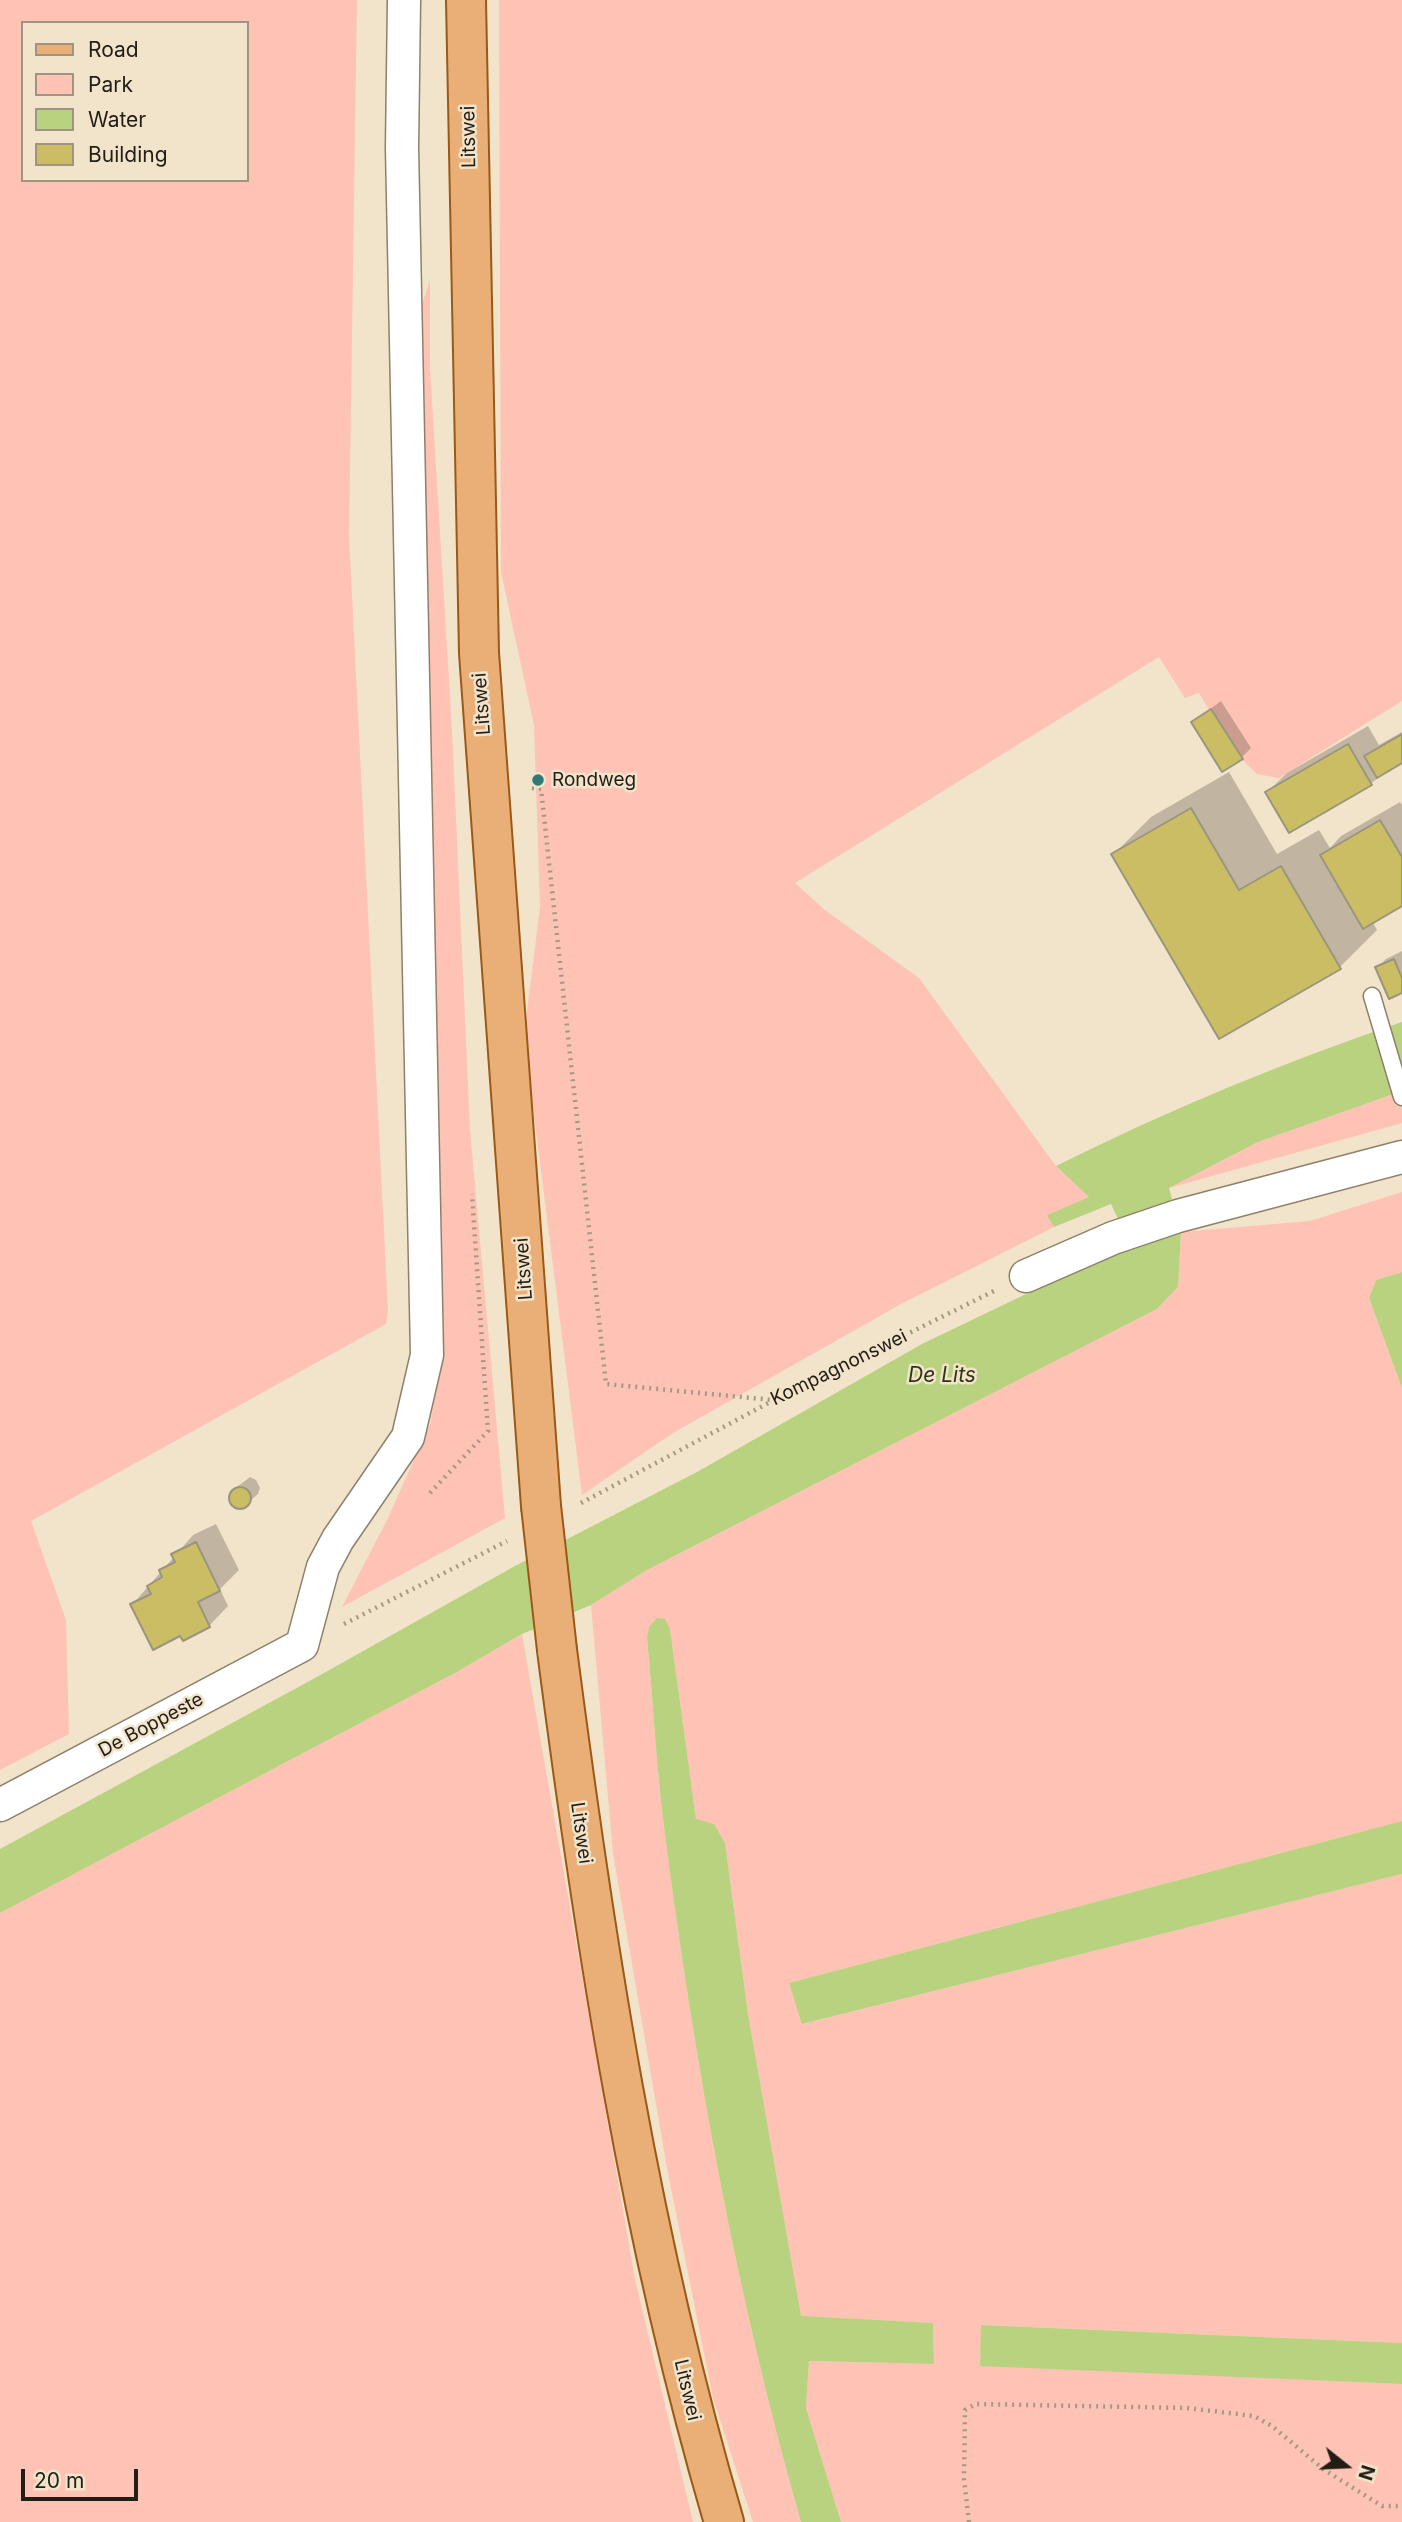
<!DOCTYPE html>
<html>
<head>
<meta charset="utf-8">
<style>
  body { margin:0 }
  #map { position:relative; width:1402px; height:2522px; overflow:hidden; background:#f2e3cb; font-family:Inter,sans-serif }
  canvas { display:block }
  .legend { position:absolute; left:21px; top:21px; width:228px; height:161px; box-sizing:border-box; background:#f2e3cb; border:2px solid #9f9482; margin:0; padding:9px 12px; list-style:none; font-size:21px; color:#231e15 }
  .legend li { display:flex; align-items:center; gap:14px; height:35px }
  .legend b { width:35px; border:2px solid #9f9482 }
  .north { position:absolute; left:1311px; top:2431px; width:70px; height:70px; -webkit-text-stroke:5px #f2e3cb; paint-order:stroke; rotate:108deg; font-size:19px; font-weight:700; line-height:28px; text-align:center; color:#231e15 }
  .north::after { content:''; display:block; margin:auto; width:24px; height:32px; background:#231e15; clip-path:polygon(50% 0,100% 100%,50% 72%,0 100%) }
  .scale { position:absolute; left:21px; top:2469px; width:117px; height:32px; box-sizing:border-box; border:4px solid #231e15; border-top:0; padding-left:9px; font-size:21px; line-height:24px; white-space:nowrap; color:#231e15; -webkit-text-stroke:5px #f2e3cb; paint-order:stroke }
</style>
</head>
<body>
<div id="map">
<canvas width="1402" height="2522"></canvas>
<ul class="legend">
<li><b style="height:9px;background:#eaaf76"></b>Road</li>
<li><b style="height:19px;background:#fec3b4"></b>Park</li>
<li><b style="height:19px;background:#b9d27f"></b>Water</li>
<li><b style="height:19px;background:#cabd64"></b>Building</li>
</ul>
<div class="north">N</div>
<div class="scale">20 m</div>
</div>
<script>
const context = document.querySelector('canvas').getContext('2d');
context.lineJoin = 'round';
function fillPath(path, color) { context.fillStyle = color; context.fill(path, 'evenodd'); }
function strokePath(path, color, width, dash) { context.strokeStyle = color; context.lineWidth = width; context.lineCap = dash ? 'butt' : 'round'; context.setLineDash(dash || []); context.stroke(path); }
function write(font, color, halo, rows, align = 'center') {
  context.font = font + ' Inter,sans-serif'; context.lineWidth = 5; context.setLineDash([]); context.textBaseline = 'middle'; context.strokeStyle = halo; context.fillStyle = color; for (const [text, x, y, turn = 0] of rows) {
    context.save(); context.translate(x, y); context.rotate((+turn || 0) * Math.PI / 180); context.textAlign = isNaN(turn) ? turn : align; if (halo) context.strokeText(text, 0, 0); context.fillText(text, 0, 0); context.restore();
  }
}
const green = new Path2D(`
  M0,0H357L349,536L388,1311L386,1324L31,1521L66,1620L69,1734L0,1770ZM23,23H247V180H23Z
  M499,0H1402V701L1279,778L1257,774L1234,752L1199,693L1185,698L1159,657L795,883L825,910L919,978L1056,1166L1089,1197L1048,1215L1054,1227L901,1304L673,1433L582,1495L524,1036L540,907L534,725L501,572Z
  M430,280V368L452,730L470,1130L505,1518L342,1607L387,1520L431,1422L440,1335L404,358Z
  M1402,1091V1123L1169,1188L1258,1142Z
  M1402,1192V1272L1376,1280L1369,1298L1402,1388V1821L789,1983L803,2024L1402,1874V2343L982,2325L980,2365L1402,2384V2522H841L806,2408L809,2361L934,2364L933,2323L801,2317L748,2014L725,1843L696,1819L670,1629L649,1627L647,1637C653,1700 656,1764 664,1827C694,2061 736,2295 801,2522H753L713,2398L667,2168L613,1853L591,1605L647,1570L1157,1309L1178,1287L1181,1232L1310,1221Z
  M522,1634L635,2279L693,2522H0V1913L455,1673Z`);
const water = new Path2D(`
  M1402,1022V1091L1258,1142L1169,1188L1181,1232L1178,1287L1157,1309L647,1570L591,1605L522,1634L455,1673L0,1913V1849L315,1678L515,1566L697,1472L922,1344L1130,1244L1111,1204L1054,1227L1047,1215L1089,1197L1056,1166C1168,1110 1284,1062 1402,1022Z
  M1402,1272V1388L1369,1298L1376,1280Z
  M657,1618L665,1619L670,1629L696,1819L714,1824L725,1843L748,2014L801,2316L933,2323L934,2364L809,2361L806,2408L841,2522H801C736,2295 694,2061 664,1827C656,1764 653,1700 647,1637L649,1627Z
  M1402,1821V1874L802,2024L789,1983Z
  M981,2325L1402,2343V2384L980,2366Z`);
const shadow = new Path2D(`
  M1221,701L1251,748L1242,757L1193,722Z
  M1368,726L1379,745L1402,732V761L1370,784L1267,792L1287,773Z
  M1229,772L1277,854L1319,830L1330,848L1341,836L1400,802L1402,805V903L1372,921L1377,930L1340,967L1114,854L1151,817Z
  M1402,951V991L1377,968L1386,959Z
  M250,1477L256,1480L260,1488L258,1494L242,1508L235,1506L231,1497L233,1490Z
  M216,1524L239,1570L220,1589L228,1606L209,1626L181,1634L132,1605L193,1535Z`);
const building = new Path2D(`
  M1211,709L1243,759L1222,772L1191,722Z
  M1402,734V763L1377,778L1364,756Z
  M1348,744L1372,785L1289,833L1265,792Z
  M1191,808L1239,890L1281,866L1341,969L1219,1039L1111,854Z
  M1380,820L1402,857V906L1363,929L1320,855Z
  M1394,959L1402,978V993L1389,999L1375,967Z
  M229 1498a11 11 0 1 1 22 0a11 11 0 1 1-22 0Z
  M196,1542L220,1591L198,1602L210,1627L183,1641L180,1636L153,1650L130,1604L151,1594L147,1586L162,1577L159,1570L175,1562L171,1554Z`);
const path = new Path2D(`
  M532,788L541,789L606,1384L773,1400
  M430,1493L488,1431L472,1194
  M581,1503L774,1400L996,1290
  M344,1624L507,1541
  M969,2522L964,2479L965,2410L976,2404L1187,2408L1254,2416L1272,2426L1323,2469L1382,2506H1402`);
const service = new Path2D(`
  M1372,996L1402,1097`);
const minor = new Path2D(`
  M1026,1276L1113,1238L1178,1216L1402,1157
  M0,1805L302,1645L323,1567L338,1539L408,1437L427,1355L402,148L404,0`);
const primary = new Path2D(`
  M466,0L479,653L541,1506
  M557,1650C595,1944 640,2237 724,2522`);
const primaryBridge = new Path2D(`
  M541,1506L557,1650`);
const markers = [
  [538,780,7,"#317974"]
];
const streetNames = [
  ["Litswei",469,137,-91],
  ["Litswei",482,704,-94],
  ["Litswei",524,1269,-94],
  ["Kompagnonswei",839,1368,-26],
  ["De Boppeste",151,1725,-28],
  ["Litswei",581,1833,82],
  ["Litswei",687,2390,77]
];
const poiNames = [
  ["Rondweg",552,780]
];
const waterNames = [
  ["De Lits",942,1376]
];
fillPath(green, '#fec3b4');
fillPath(water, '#b9d27f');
fillPath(shadow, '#0003');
fillPath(building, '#cabd64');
strokePath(building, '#9a967d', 2);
strokePath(service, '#8e806a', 19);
strokePath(minor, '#8e806a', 35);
strokePath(primary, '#9b5918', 42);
strokePath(path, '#a49986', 4.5, [2, 5]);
strokePath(service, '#fff', 16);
strokePath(minor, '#fff', 32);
strokePath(primary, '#eaaf76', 38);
strokePath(primaryBridge, '#9b5918', 42, []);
strokePath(primaryBridge, '#eaaf76', 38);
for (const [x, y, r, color] of markers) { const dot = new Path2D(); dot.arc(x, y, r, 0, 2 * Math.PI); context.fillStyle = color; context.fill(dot); strokePath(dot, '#f2e3cb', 2.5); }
write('19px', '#231e15', '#f2e3cb', streetNames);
write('19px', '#231e15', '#f2e3cb', poiNames, 'left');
write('italic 21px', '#2c3613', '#f2e3cb', waterNames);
</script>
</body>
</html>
